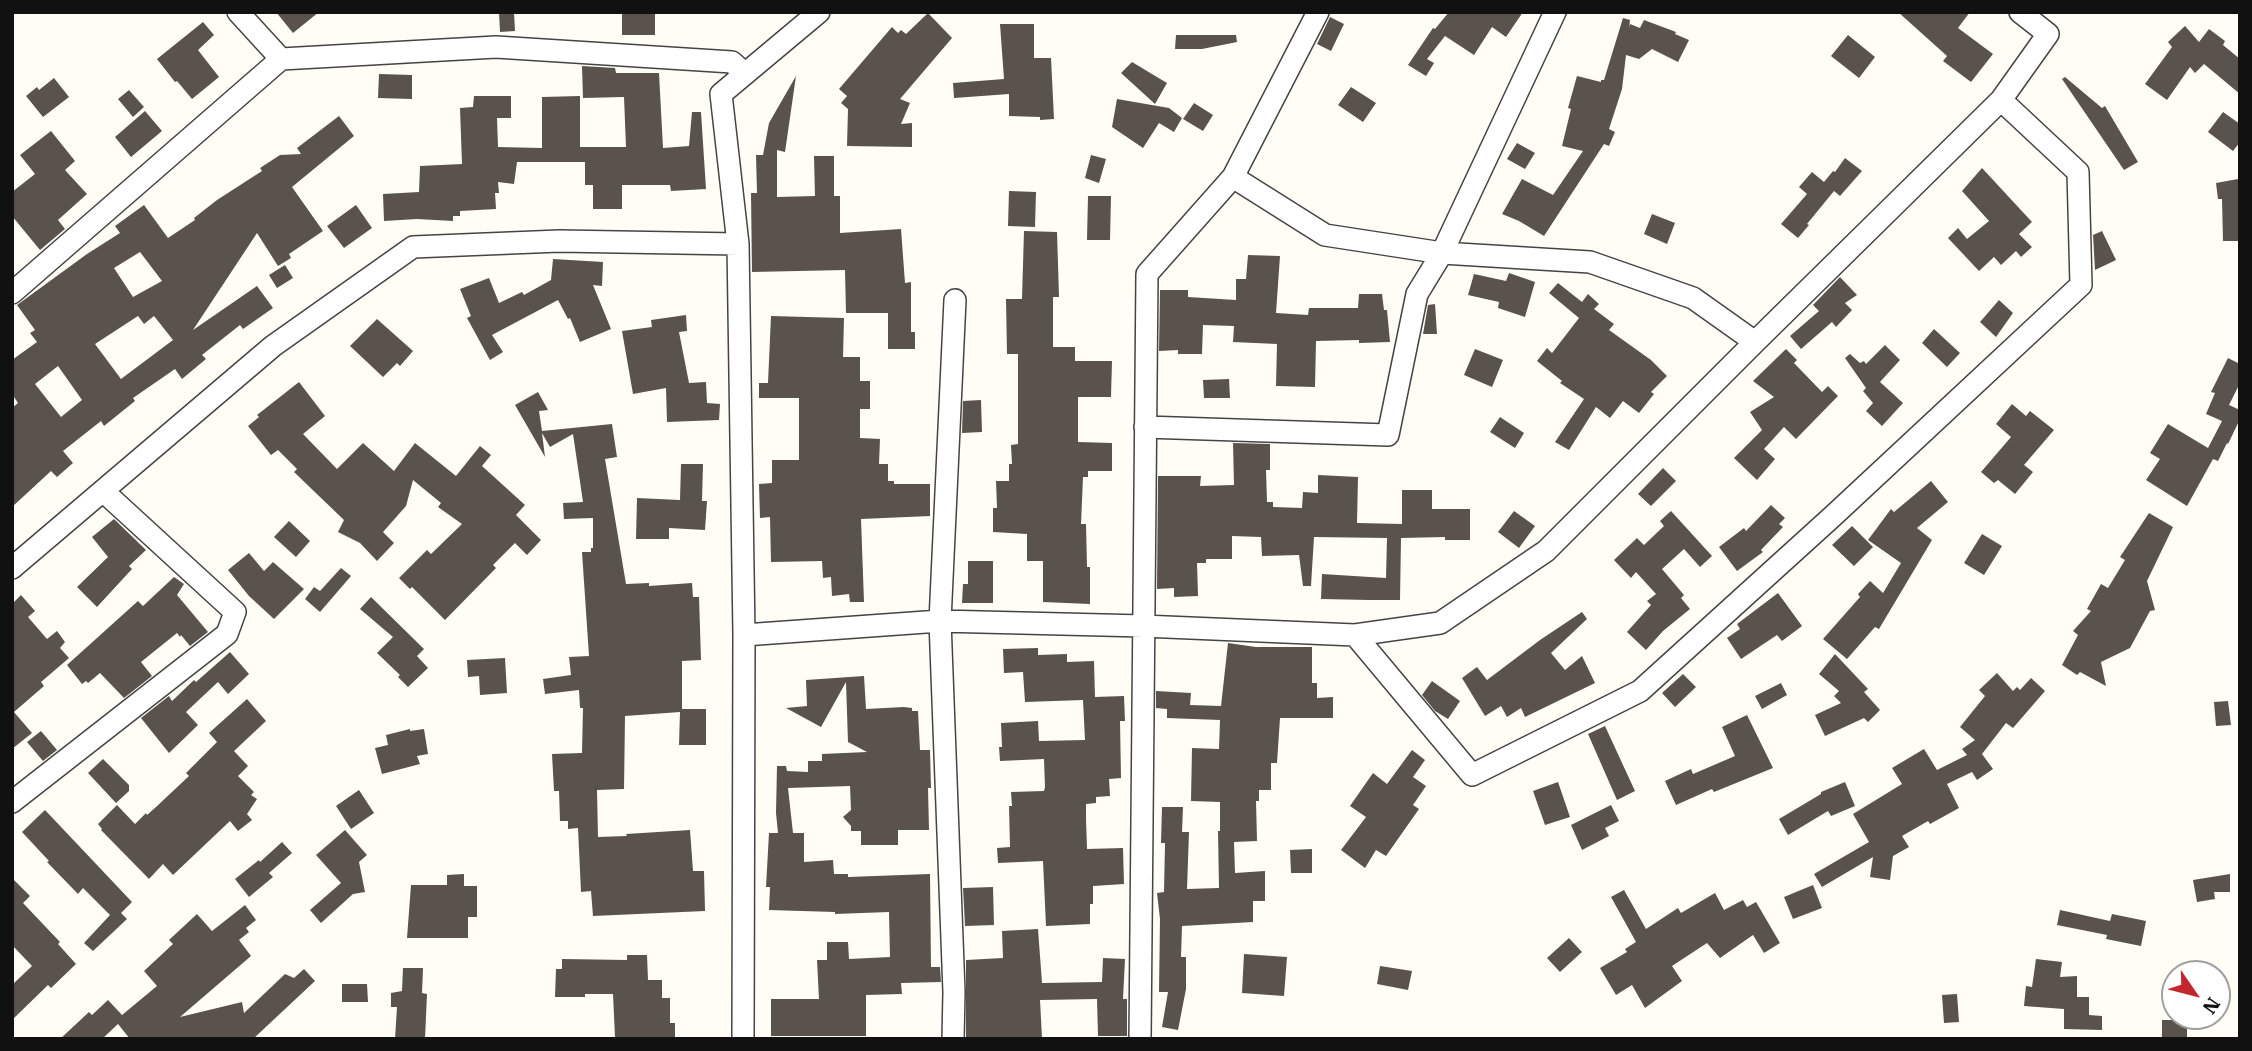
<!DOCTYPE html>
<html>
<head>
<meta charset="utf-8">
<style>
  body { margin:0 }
  #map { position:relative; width:2252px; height:1051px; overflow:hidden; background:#fffdf5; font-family:"IBM Plex Serif",serif }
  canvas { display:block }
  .frame { position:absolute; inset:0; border:14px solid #111; pointer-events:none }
  .north { position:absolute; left:2161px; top:960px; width:70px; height:70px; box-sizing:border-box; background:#fff; border:2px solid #a0a0a0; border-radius:50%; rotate:125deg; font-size:19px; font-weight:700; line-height:28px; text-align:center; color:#111 }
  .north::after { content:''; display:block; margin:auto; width:24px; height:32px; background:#c4262e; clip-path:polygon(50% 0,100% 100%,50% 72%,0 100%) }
</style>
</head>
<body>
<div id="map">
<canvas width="2252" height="1051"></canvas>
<div class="frame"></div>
<div class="north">N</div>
</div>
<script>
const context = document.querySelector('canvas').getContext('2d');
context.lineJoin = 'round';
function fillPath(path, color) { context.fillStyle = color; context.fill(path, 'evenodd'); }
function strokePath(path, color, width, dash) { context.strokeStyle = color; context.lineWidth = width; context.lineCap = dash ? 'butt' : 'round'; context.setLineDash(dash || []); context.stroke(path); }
const building = new Path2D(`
  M276,12H319L293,33Z
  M499,12H514L515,31L500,32Z
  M622,12H655V35H622Z
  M1449,12H1523L1506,37L1492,27L1474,55L1445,36L1427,59L1434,63L1426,76L1408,65L1433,28L1435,29Z
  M1898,12H1970L1958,28L1993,54L1971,82L1943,61L1947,56Z
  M928,13L952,38L900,99L910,103L901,124L912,123V147L847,146L848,109L841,103L847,96L839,89L892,27L898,33L901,30L906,34Z
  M1330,17L1344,24L1331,51L1317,44Z
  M1623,18L1630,20L1629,28L1630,24L1640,28L1644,20L1676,32L1675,34L1689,40L1678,62L1652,49L1639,59L1626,55L1622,89L1609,129L1615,132L1609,146L1604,144L1544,236L1519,221L1502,214L1522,179L1553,195L1583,151L1562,146L1571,109L1568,108L1577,76L1601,82V80H1604Z
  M203,22L214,35L198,50L219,77L192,99L177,81L175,82L157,59Z
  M1000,24H1034V58H1051L1054,119L1040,120V117L1009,116V94L954,98L953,83L1004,79Z
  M2185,26L2199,42L2209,29L2225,41L2223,45L2240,59V94L2204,64L2195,73L2190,67L2167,100L2145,84L2172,47L2168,42Z
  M1176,35H1236L1237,42L1202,49H1175Z
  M1848,35L1875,57L1859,78L1831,56Z
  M1132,62L1167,83L1155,104L1121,73Z
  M582,66L615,68L616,73H659L663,148L689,146L692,112H701L706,189L671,191L670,185H622V209H593V185H585V162H517L514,184L498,182L499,193H495L496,209L460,211V216H453V221L417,219L384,221L383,194L419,192L420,166L462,164L460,108L473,107L474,96H511V118H497L498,147L542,148V97L580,96V147H626L624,97L583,98Z
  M379,74L412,75V99L378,98Z
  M796,76L785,152L777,150V197L815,196L814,156H834V196H840V233L901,229L905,283L911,282V332H915V349H888V313H846L845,270L752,272L751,193H757L756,155H763L769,123Z
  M2065,77L2102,108L2105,106L2138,162L2124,170L2062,79Z
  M54,78L69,97L43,117L26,96L37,87L39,90Z
  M1351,87L1376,103L1363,122L1338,105Z
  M129,90L144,107L133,117L118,99Z
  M1117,99L1169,108L1182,118L1174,132L1159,123L1143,148L1112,127Z
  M1194,103L1213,115L1203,131L1183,119Z
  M145,111L162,131L131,157L115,137Z
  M2223,112L2240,124V142L2233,151L2208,132Z
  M339,116L354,136L292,187L323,231L289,254L291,258L278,266L257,233L193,330L257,286L273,308L243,329L240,325L202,355L206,359L182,379L175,369L133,398L135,401L104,426L101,421L63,451L73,463L57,477L51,471L12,507V408L18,403L12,394V360L37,342L30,333L35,330L17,305L87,254L120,233L115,226L144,205L168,238L195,220L194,218L217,200L262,171L260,168L280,155L301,154L297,148ZM140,252L162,281L133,297L114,268ZM138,316L144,324L154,316L173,340L121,379L95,344ZM58,366L82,400L61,417L35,384Z
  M51,131L75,161L65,170L87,194L58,220L65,229L40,250L12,216V192L35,174L20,155Z
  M1517,143L1535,153L1525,169L1507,159Z
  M1091,155L1106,159L1099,183L1085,178Z
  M1845,158L1862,171L1840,196L1834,191L1807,224L1809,225L1798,238L1781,224L1807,194L1799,187L1812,172L1824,182L1833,171L1835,172Z
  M1982,168L2032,222L2019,234L2032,247L2021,257L2016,251L2001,265L1994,257L1979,271L1948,238L1958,228L1967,239L1989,221L1962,191Z
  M2238,179L2240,241H2223L2222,199H2218L2216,183Z
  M1009,191L1036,192L1035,227L1008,226Z
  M1088,196H1111L1110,240H1087Z
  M356,205L372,228L344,248L327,226Z
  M1652,214L1675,223L1667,244L1644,234Z
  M1024,231L1057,232L1059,297H1053V347H1075V361H1112L1111,397H1078V442L1112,443V471H1088V477H1083L1081,524H1086L1087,567H1090V604L1043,602V561H1027V534L993,532V508H997L996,481H1009V464H1012L1011,445L1018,444V354H1007L1006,299H1022Z
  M2102,231L2116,260L2095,270L2093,235Z
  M1248,255L1280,256L1276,313L1308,315L1309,308H1358L1359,294H1382L1384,310H1387L1390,342L1359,343V340L1316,341L1315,387L1276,386L1277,344L1233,342L1234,326L1203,325L1202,354H1178V350L1159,351L1160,290H1188V297L1236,300V279H1246Z
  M553,259L603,262L602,286L593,285L611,329L580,342L570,318L568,319L558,300L492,335L503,352L490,360L467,318L471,316L460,289L489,278L499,303L522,292L524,295L551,280Z
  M285,265L293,278L277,288L269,275Z
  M1509,273L1535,282L1525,317L1498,308L1499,302L1468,295L1474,274L1506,281Z
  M1840,277L1857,295L1845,303L1852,310L1836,327L1832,322L1801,349L1790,336L1819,311L1813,305Z
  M1558,283L1582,302L1588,294L1599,304L1594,309L1614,324L1609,330L1651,360L1667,376L1651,392L1654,394L1639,413L1623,401L1610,418L1596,407L1569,450L1555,442L1584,399L1560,383L1562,381L1537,361L1547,348L1552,353L1579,318L1549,293Z
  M1999,300L2013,313L1996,337L1980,322Z
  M1435,304L1437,334H1423L1428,305Z
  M686,315L687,331L679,332L689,383L706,382L707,403L720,404L719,420L667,422L666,388L633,394L622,331L652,327L651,320Z
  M771,316L844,318L843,357H860V381H870V409H860V438L880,439L879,464H888V481H894V484H930V516L861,519L864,602H850L849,594L832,596L831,577L823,578L822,561L771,562L770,517L760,518L759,484L772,483V460H799V398H759V383H768Z
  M377,319L413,351L400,366L397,363L383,377L350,346Z
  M1934,329L1960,353L1947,367L1922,343Z
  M1885,345L1900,360L1880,382L1903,403L1882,426L1866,411L1873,403L1863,391L1866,388L1845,358L1850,354L1860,363L1864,361L1866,364Z
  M1475,349L1503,360L1492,387L1464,375Z
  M1786,349L1797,360L1794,363L1822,392L1828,386L1838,396L1796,439L1784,427L1764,449L1775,459L1757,480L1734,458L1762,430L1750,412L1774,397L1753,381Z
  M2228,358L2240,364V383L2229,405L2240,410V419L2228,444L2227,443L2218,461L2213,459L2187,506L2146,480L2160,459L2150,453L2168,424L2208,448L2222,421L2206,414L2215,393L2211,392Z
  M1229,379L1230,398H1204L1203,380Z
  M299,382L325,416L303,434L337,469L363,443L394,471L415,443L456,476L480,446L491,455L482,466L525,505L516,515L541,540L527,555L515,543L493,565L496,568L445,620L412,587L410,589L399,578L427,550L431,554L462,524L438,507L441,503L413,480L406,506L383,532L394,543L377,561L360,543L338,532L344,520L294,472L297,469L278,450L271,455L248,426L259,417L257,415Z
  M538,392L548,410L539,411L542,431L612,424L617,457L605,459L626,584L649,583V586L692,583L693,597H699L701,660L682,661V709H706V745H679L680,712L625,716L624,789L597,790L598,837L627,836L626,834L690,830L693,871H704L705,911L593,916L591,891L581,892L578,828L568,829V821H560L559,791H554L552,754L582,753L583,708H580L579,690L545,694L543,679L571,675L569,657L589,656L582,552H591V548H593V518L564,519L563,503L583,502L573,434L550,447L542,433L545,457L515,405Z
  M981,400L982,432L962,433L963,401Z
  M2012,404L2026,416L2030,411L2054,430L2024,465L2033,472L2015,494L1998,480L1994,483L1981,472L2011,437L1996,424Z
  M1500,417L1524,433L1515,448L1490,432Z
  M1233,443L1270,444V470H1266L1267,502H1273V507L1302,508L1303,492L1318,493V475L1358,477L1357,523L1402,524V490H1432V509H1470V540H1445V537L1401,538L1400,600H1369L1321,599L1322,574L1386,578L1387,538L1314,537L1311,586H1303L1299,555L1262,556L1261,537L1232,536V559H1206V563H1197L1198,596L1174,597V588L1157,589L1158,476H1201L1200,486L1234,485Z
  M681,464H703L702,501H707L705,530L669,528V539H636L637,498L680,500Z
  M1663,468L1676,481L1651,506L1638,494Z
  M1931,481L1948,502L1917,528L1932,540L1879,629L1875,627L1847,659L1823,639L1860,597L1858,594L1870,581L1883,593L1901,563L1868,540L1891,509L1894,512Z
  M1771,505L1785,518L1779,524L1783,527L1761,550L1763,552L1737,571L1719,547L1744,528L1746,531Z
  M1514,511L1535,526L1519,548L1498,532Z
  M1671,511L1712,556L1700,567L1684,549L1662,569L1684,595L1681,598L1690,609L1663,631L1646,650L1627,632L1651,605L1647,601L1656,594L1636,572L1631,578L1614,560L1637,538L1644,545L1664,526L1660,521Z
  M2149,513L2173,527L2147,581L2155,610L2150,611L2130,648L2101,662L2106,686L2080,672L2077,675L2062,665L2078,635L2073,631L2091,611L2087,609L2101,584L2108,588L2125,560L2120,557Z
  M114,519L146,550L129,566L132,569L97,607L77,587L108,557L92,537Z
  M289,521L310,541L296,557L274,537Z
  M1852,526L1873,547L1854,566L1832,545Z
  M1982,534L2002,546L1984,575L1964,563Z
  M249,553L264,571L273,562L304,589L274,619L249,596L228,570Z
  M968,561H993V603H962L963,584H968Z
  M341,568L351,576L320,612L305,599L314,587L320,591Z
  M174,577L184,584L177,595L208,632L190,646L181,635L180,637L177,633L141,662L152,676L124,698L100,673L88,683L86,681L82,684L67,665L138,601L143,606Z
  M1778,593L1802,626L1782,641L1777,635L1741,659L1727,638L1740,629L1737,624Z
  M21,595L35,611L28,617L47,639L57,631L65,642L60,648L69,658L41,682L44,686L14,712L32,733L12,749V600L14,602Z
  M371,597L424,649L417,656L428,668L408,687L398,677L400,675L377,653L393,637L360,609Z
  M1582,612L1587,619L1551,653L1565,670L1582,656L1595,683L1525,717L1521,708L1507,717L1501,706L1485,716L1462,678L1477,667L1487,680L1540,640Z
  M1228,643L1256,647H1312V683H1317V698L1333,697V718H1280L1277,763H1271V790H1259V801H1256L1257,841L1234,842L1235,873L1265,871V901H1253V922L1182,926L1181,957H1186V989L1178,1030L1162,1027L1168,992H1159L1160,919L1157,893L1164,892L1165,843H1161L1162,807H1183L1182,832H1189L1187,889L1219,888L1218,831H1220V802L1191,801L1192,748L1219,749L1220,720L1167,718V709L1156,708V691L1191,693L1190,705L1221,706Z
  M1038,648V655L1067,654V662L1094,661L1095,697L1124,696L1125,721H1120L1121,778L1109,779L1110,796L1096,797V803L1086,804V818L1087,849L1123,848L1124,884L1093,886V904H1090V924L1046,926L1043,861L998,863L997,848L1010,847L1009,806H1012L1011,792L1044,791L1045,787L1044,759L1000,761L999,747H1002L1001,723L1038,721L1039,741L1085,740L1083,700L1025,702L1023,672L1004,673L1003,649Z
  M230,652L249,674L228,694L218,682L186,712L198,725L169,753L141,718L169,696L172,701L194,680L196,682Z
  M1835,654L1868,689L1864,692L1880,710L1868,722L1864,718L1825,736L1815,715L1841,703L1834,696L1839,691L1819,674Z
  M505,658L507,693L480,695L479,676L468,677L467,660Z
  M1997,673L2013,691L2017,687L2020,690L2031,678L2045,691L2013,728L2006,723L1982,754L1993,769L1977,780L1972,772L1947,784L1959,808L1930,824L1928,821L1902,836L1909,847L1893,856L1890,880L1870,877L1873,857L1822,887L1814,874L1869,842L1853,814L1902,784L1892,768L1924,749L1937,770L1967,755L1962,749L1975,740L1960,727L1985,696L1979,690Z
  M1683,674L1696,687L1675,707L1662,693Z
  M864,676L866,709L904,707L912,708V711H918L920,750H930L931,788H928L929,830H898V845H861V831H851V826L843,817L851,810L850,786L788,788L793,833H804V862L833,860L834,874H848V877L930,874L931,967H940L941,982L901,983L902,994L866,995V1036H771V999H819L817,960H827V942H848L849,959L890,957L889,912L835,914V912L769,910L770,887H766L769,833H778L776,813L777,766H786L787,771L808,772V761H822V754L867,752L848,742L846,682L821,727L786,708L807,706L806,680Z
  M1432,681L1460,701L1448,719L1435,711L1422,695Z
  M1781,683L1787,695L1762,709L1755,696Z
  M247,699L266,721L234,751L248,766L238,776L254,792L251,795L257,799L247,814L252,820L238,831L230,821L173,875L163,864L149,879L101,830L102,829L98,824L117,805L135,824L146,813L147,815L156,807L189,776L186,773L217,742L209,733Z
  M2228,701L2231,725L2216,726L2214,702Z
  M1747,715L1773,768L1714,792L1712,789L1676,805L1665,781L1691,769L1693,774L1735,756L1722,727Z
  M1605,726L1635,791L1617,800L1588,734Z
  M410,729V731L424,729L428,754L417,756L420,764L382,774L375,748L388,745L386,735Z
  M41,731L57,750L43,761L27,742Z
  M1412,750L1425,760L1413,777L1426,786L1413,805L1419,809L1386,856L1376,850L1365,868L1341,850L1366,817L1350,806L1373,773L1387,784Z
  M103,759L129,785V791L116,803L88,773Z
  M1558,782L1570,817L1545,825L1533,791Z
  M1845,782L1855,806L1831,816L1828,811L1788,835L1779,819L1821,794V792Z
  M359,790L374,813L351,829L336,806Z
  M1611,805L1619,821L1605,828L1609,836L1582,850L1571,825Z
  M45,810L132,902L121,913L127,919L93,951L84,943L110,915L83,888L78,894L47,862L49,861L22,832Z
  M345,830L367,855L359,862L365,892L353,894L321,923L310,910L341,883L316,855Z
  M282,842L292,853L269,873L273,877L249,897L235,879L259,860L260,862Z
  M1312,849V873H1291L1290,850Z
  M464,874V886H477V917H468V938H407L411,885H447V875Z
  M2230,874V892H2214L2215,899L2197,902L2193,880Z
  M12,878L30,896L23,903L60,942L58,944L76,964L51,988L48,985L12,1020V985L32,966L12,945Z
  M1813,885L1822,908L1793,919L1784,897Z
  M993,887L994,925L965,926L963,888Z
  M1624,890L1646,929L1678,908L1681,913L1715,893L1724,910L1743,900L1747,907L1756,902L1780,943L1764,953L1753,935L1720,958L1707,943L1672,966L1682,981L1645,1008L1632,985L1616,995L1600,968L1627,952L1625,949L1636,942L1611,897Z
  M245,905L256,920L246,928L249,932L239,940L251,956L180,1017L242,1002L244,1013L285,974L294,978L304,969L315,981L253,1039H130L118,1024L102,1039H60L89,1012L92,1015L108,1000L122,1015L157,986L144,971L173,944L169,940L197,914L212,931Z
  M2060,910L2110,921L2112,914L2146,921L2141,946L2106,939L2107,935L2057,925Z
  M1038,929L1042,983L1102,982L1103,958L1125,959L1123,999H1127V1036H1098L1097,999L1040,1000L1042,1038L966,1039V960L1003,958L1002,931Z
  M1569,938L1582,952L1560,972L1547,958Z
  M1244,954L1287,957L1284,996L1242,993Z
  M627,955H647L648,980H662V998H670V1023H675V1037H615L613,994H585V997H555L556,969H562V959L627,960Z
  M2036,959L2062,962L2060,977L2077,976V997H2089V1015L2102,1016V1030L2064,1029V1009L2024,1006L2026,986L2032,987Z
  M1380,966L1412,971L1408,990L1377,984Z
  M403,968H423L422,993L427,994L425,1039H395L397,1007H391V993L402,991Z
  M342,984H367L368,1002H342Z
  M1957,994L1959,1022L1944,1023L1942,995Z
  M2162,1020H2187V1039H2162Z`);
const minor = new Path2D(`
  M281,59L496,47L732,62L745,74
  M1233,177L1325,235L1442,253L1590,262L1693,298L1755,342
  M12,293L281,59L238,12
  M1145,427L1388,435L1417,294L1442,253L1555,12
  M12,568L273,346L413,247L559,241L738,244
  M744,635L940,621L1143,626L1355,635L1440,623L1546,551L1755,342L2001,100L2048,34L2020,12
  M1355,635L1472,775L1640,691L1833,516L2081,285L2078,172L2001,100
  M12,802L227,634L235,612L103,491
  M743,1039L744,635L738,244L721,94L819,12
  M953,1039L954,992L940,621L955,300
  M1140,1039L1147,274L1233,177L1318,12`);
fillPath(building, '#5a524d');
strokePath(minor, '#444', 24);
strokePath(minor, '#fff', 21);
</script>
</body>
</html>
